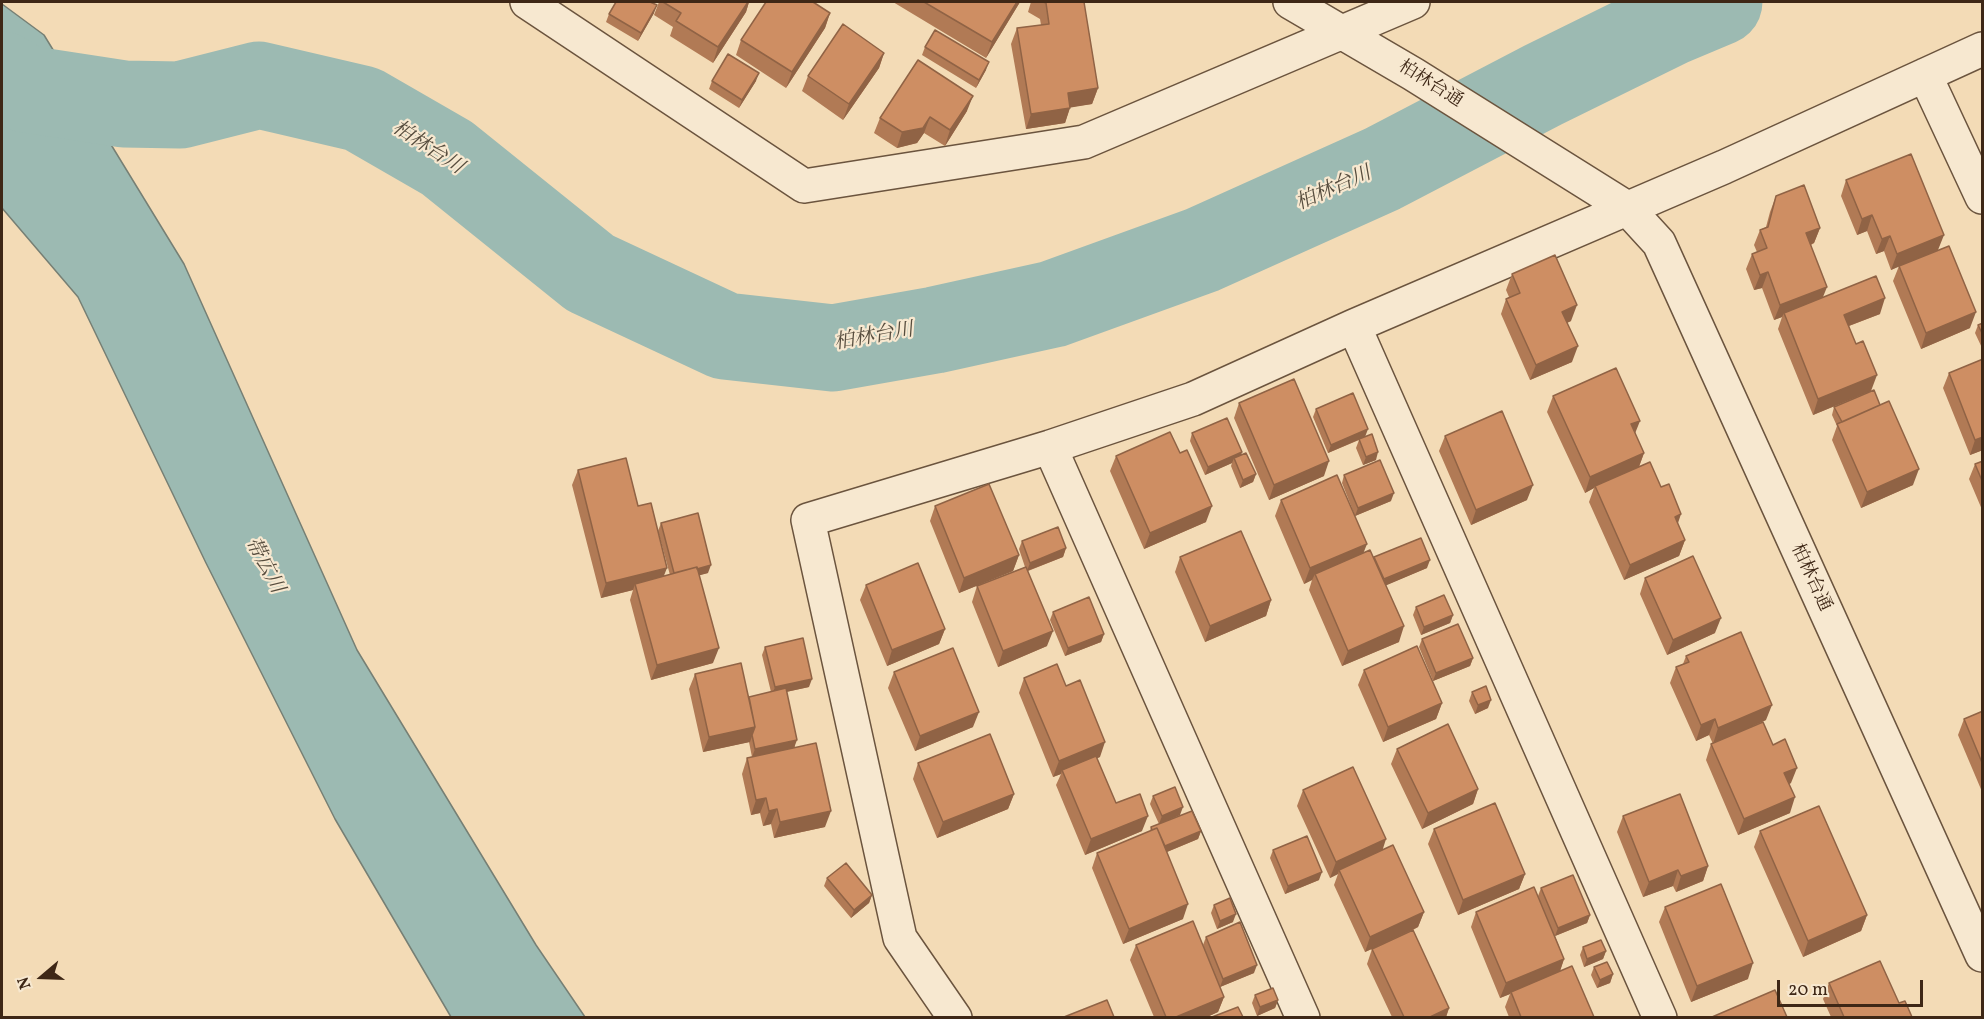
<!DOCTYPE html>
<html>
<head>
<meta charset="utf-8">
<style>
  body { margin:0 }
  #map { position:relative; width:1984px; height:1019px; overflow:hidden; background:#f3dbb6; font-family:Vollkorn,serif }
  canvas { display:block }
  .frame { position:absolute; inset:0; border:3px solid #3e2716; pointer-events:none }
  .north { position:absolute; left:12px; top:947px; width:60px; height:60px; -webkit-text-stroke:4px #f7e8d0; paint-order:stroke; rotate:251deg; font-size:16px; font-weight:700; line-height:24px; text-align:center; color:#3e2716 }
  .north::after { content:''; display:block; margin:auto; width:21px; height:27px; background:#3e2716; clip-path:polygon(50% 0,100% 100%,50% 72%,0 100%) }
  .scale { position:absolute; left:1777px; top:980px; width:146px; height:27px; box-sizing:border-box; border:3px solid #3e2716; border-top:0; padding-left:8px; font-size:18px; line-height:21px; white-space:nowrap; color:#3e2716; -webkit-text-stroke:4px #f7e8d0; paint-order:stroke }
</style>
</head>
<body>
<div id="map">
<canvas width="1984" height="1019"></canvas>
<div class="frame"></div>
<div class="north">N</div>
<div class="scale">20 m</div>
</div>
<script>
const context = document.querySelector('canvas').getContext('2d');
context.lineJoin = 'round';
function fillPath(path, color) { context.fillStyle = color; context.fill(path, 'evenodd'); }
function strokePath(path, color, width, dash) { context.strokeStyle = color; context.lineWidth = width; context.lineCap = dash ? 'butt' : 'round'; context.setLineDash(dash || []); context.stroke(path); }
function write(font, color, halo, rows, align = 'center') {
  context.font = font + ' Vollkorn,"Noto Serif JP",serif'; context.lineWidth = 4.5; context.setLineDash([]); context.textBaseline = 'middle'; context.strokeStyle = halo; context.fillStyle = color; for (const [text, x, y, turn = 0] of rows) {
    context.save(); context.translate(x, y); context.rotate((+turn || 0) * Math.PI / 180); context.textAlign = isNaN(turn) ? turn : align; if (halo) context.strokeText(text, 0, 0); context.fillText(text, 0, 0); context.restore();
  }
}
const water = new Path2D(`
  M2,4L44,35L184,264L357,650L536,945L585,1017H451L335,819L206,563L78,297L2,208Z`);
const river = new Path2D(`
  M2,75L26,89L124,104L180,105L259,85L362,109L447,158L590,273L725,336L833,348L935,330L1053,304L1202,250L1382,169L1543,85L1669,23L1719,2`);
const minor = new Path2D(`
  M527,2L804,186L1084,142L1413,2
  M1290,2L1413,74L1627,208L1659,243L1982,955
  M1925,75L1982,197
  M1354,326L1660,1018
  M1050,447L1303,1018
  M955,1018L900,938L808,520L1050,447L1193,399L1354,326L1724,167L1982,49`);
const wall = new Path2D(`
  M616,2H652L654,13L638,41L606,22L609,14Z
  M659,2H749L746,12L713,63L670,36L673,27L654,15Z
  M893,2H1020L986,58Z
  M1031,2H1084L1098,88L1092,104L1070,107L1065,123L1026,129L1011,44L1017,28L1041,25L1040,19L1028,12Z
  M830,13L825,28L786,88L736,55L741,40Z
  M925,47L986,70L976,88L922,55Z
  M884,53L879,68L843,120L802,91L808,76Z
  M712,81H756L739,108L709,89Z
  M967,111L945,146L924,133L917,143L897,148L874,133L880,118Z
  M1846,180L1938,250L1970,328L1921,349L1893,281L1899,266L1891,270L1884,251L1876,254L1867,231L1857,235L1841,196Z
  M1776,196L1820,228L1814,243L1811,245L1823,297L1880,314L1849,326L1871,391L1813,415L1778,329L1782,317L1774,320L1762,288L1754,290L1746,269L1752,254L1757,252L1754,245L1760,230L1766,227L1770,212Z
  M1512,274L1571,321L1567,323L1572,362L1530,380L1501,314L1506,299L1509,297L1506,290Z
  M1983,323V350L1975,333L1978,325Z
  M1983,359V450L1970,455L1943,388L1949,373Z
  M1553,396L1635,434L1644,453L1639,467L1678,524L1685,540L1679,556L1624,580L1589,502L1594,488L1585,493L1547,412Z
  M1239,403L1324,476L1269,500L1234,418Z
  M1834,407L1913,485L1861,508L1832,440L1837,426L1832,415Z
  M1316,409L1365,437L1376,460L1363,465L1356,448L1359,440L1328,453L1313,417Z
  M1192,433L1242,455L1256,474L1253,482L1240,488L1231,466L1232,463L1205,475L1190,441Z
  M1445,436L1527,500L1471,525L1439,451Z
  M1116,456L1206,522L1144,549L1110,471Z
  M1983,461V512L1969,479L1975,464Z
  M578,470L638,506L664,576L670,575L658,531L661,523L708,573L699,575L713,663L651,680L630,600L633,590L601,598L572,485Z
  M1344,475L1391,501L1355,516L1342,483Z
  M1281,500L1363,553L1374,557L1427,568L1386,585L1399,642L1342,666L1309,590L1312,580L1304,584L1275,516Z
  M935,506L1019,555L1013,571L959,593L930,521Z
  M1022,541L1066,548L1063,557L1028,571L1047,646L998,667L972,602L977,586L1025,567L1019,549Z
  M1180,557L1271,600L1266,616L1205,642L1175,572Z
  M1645,578L1715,633L1667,655L1640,594Z
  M866,585L945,629L939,644L887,666L860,600Z
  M1416,607L1453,615L1450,623L1421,635L1413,615Z
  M1053,612L1104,634L1101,642L1065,656L1050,620Z
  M1422,639L1473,658L1470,666L1433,681L1419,647Z
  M765,647L809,687L786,692L795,748L825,827L774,838L771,824L763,826L760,813L751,815L742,774L747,758L752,757L749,742L703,752L689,689L695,674L749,697L771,692L762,655Z
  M1686,656L1766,720L1713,744L1709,735L1696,741L1670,683L1676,667L1683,664Z
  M1364,670L1442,703L1436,719L1383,742L1358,685Z
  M894,672L973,727L915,751L888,688Z
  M1024,678L1066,686L1100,757L1097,758L1116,803L1142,831L1085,855L1056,785L1061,774L1053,777L1019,693Z
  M1472,692L1488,708L1475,714L1469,701Z
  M1983,711V794L1958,735L1964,719Z
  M1711,744L1773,745L1791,783L1789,784L1790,813L1738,835L1706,760Z
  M1397,749L1478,789L1473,804L1422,829L1391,764Z
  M918,763L1014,794L1008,809L937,838L913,779Z
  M1303,790L1382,850L1424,912L1418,927L1413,930L1449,1008L1446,1017H1392L1367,964L1372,949L1379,946L1365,952L1334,885L1338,874L1330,878L1297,806Z
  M1153,796L1180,815L1159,824L1150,804Z
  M1623,816L1708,866L1703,881L1676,892L1673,886L1643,897L1617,832Z
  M1151,827L1201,831L1198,839L1167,852L1183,919L1123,944L1092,868L1097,853L1150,831Z
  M1434,829L1525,874L1519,889L1458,915L1428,844Z
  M1760,831L1867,915L1861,931L1803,957L1754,847Z
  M1273,850L1319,880L1285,894L1270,858Z
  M827,878L872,895L869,903L851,918L824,886Z
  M1541,888L1590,915L1587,923L1555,936L1564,959L1560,971L1594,1017H1509L1505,1007L1510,994L1500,998L1471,927L1476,912L1538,896Z
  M1214,905L1233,922L1217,929L1211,913Z
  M1665,907L1748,979L1691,1002L1659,922Z
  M1206,937L1254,973L1220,987L1203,945Z
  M1136,945L1224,997L1218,1012L1207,1017H1154L1130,960Z
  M1583,947L1606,951L1603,959L1584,967L1580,955Z
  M1594,967L1613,974L1610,983L1597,988L1591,975Z
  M1829,983L1899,1003L1912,1017H1831L1823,999Z
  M1255,995L1278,1000L1275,1008L1257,1016L1252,1003Z`);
const shadedWall = new Path2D(`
  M748,2H749L746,12L713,63L718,47Z
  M1017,2H1020L986,58L992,42Z
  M657,5L654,13L638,41L641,33Z
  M830,13L825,28L786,88L792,72Z
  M884,53L879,68L843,120L849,104Z
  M989,62L986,70L976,88L979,80Z
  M759,73L756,81L739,108L742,100Z
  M1098,88L1092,104L1062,109L1068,93Z
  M973,96L967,111L945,146L950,130Z
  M1070,108L1065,123L1026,129L1031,114Z
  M930,117L924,133L917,143L897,148L902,132Z
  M1872,215L1867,231L1857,235L1862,219Z
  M1820,228L1814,243L1801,248L1806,233Z
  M1944,235L1938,250L1891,270L1897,254Z
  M1890,236L1884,251L1876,254L1882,239Z
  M1768,272L1762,288L1754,290L1760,275Z
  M1827,287L1821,302L1784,313L1782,317L1774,320L1780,305Z
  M1885,298L1880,314L1838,330L1844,315Z
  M1577,305L1571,321L1557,327L1562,312Z
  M1976,312L1970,328L1921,349L1926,333Z
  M1578,346L1572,362L1530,380L1536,365Z
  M1877,375L1871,391L1813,415L1818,399Z
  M1640,421L1634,436L1631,424Z
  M1368,429L1365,437L1328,453L1331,445Z
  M1983,437V450L1970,455L1975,440Z
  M1242,452L1240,460L1234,458L1232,463L1205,475L1208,467Z
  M1378,452L1376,460L1363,465L1366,457Z
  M1644,453L1638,469L1595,486L1594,488L1585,493L1590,477Z
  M1329,461L1324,476L1269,500L1274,485Z
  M1919,469L1913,485L1861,508L1867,492Z
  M1256,474L1253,482L1240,488L1243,480Z
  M1533,485L1527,500L1471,525L1476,510Z
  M1394,493L1391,501L1355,516L1358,508Z
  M1212,506L1206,522L1144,549L1150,533Z
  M1681,514L1676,529L1675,517Z
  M1685,540L1679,556L1624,580L1630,565Z
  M1367,544L1361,559L1315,574L1312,580L1304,584L1310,568Z
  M1066,548L1063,557L1027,571L1030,563Z
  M1019,555L1013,571L959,593L964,578Z
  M1430,560L1427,568L1380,588L1383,580Z
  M711,565L708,573L672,583L675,574Z
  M667,568L661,583L635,584L633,590L601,598L606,583Z
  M1271,600L1266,616L1205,642L1210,626Z
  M1453,615L1450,623L1421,635L1424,627Z
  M1721,618L1715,633L1667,655L1673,640Z
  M1404,626L1399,642L1342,666L1348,651Z
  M945,629L939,644L887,666L892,650Z
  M1053,631L1047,646L998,667L1003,651Z
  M1104,634L1101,642L1065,656L1068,648Z
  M719,648L713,663L651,680L657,665Z
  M1473,658L1470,666L1433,681L1436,673Z
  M812,679L809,687L772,695L775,687Z
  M1491,700L1488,708L1475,714L1478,705Z
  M1442,703L1436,719L1383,742L1388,727Z
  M1772,705L1766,720L1713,744L1718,728Z
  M979,712L973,727L915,751L920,736Z
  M1715,719L1709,735L1696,741L1701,725Z
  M755,727L750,742L703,752L709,737Z
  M797,740L794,748L752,757L755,749Z
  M1105,742L1100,757L1063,773L1062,770L1061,774L1053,777L1059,761Z
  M1797,768L1791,783L1779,789L1784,773Z
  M1478,789L1473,804L1422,829L1428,813Z
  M1014,794L1008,809L937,838L943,822Z
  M1795,797L1790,813L1738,835L1744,819Z
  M766,798L760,813L751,815L756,800Z
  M1183,807L1180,815L1159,824L1162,816Z
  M777,809L771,824L763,826L769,811Z
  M831,811L825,827L774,838L780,822Z
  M1148,816L1142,831L1085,855L1091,839Z
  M1201,831L1198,839L1157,856L1160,848Z
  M1386,839L1381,855L1339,870L1338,874L1330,878L1336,862Z
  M1708,866L1703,881L1676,892L1681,876Z
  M1678,870L1673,886L1643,897L1649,882Z
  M1322,872L1319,880L1285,894L1288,886Z
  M1525,874L1519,889L1458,915L1463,900Z
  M872,895L869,903L851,918L854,910Z
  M1188,904L1183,919L1123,944L1129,929Z
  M1424,912L1418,927L1365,952L1370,937Z
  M1236,914L1233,922L1217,929L1220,921Z
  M1590,915L1587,923L1555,936L1558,928Z
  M1867,915L1861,931L1803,957L1808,941Z
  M1606,951L1603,959L1584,967L1587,959Z
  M1564,959L1559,974L1511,992L1510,994L1500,998L1506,983Z
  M1753,963L1748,979L1691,1002L1697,986Z
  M1257,965L1254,973L1220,987L1223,979Z
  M1613,974L1610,983L1597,988L1600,980Z
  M1224,997L1218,1012L1207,1017H1176Z
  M1278,1000L1275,1008L1257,1016L1260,1007Z
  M1449,1008L1446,1017H1430Z`);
const building = new Path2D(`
  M616,2H650L657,5L641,33L609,14Z
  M663,2H748L718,47L676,21L681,13Z
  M766,2H813L830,13L792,72L741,40Z
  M924,2H1017L992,42Z
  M1043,2H1084L1098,88L1068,93L1070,108L1031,114L1017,28L1049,24L1046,3Z
  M843,24L884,53L849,104L808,76Z
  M935,30L989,62L979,80L925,47Z
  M728,54L759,73L742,100L712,81Z
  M918,60L973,96L950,130L930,117L923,128L902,132L880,118Z
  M1911,154L1944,235L1897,254L1890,236L1882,239L1872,215L1862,219L1846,180Z
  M1804,185L1820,228L1806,233L1827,287L1780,305L1768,272L1760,275L1752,254L1767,248L1760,230L1768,227L1776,196Z
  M1949,246L1976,312L1926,333L1899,266Z
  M1555,255L1577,305L1562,312L1578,346L1536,365L1506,299L1520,293L1512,274Z
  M1876,276L1885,298L1844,315L1856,344L1863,341L1877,375L1818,399L1784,313Z
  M1983,323V335L1978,325Z
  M1983,359V437L1975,440L1949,373Z
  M1616,368L1640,421L1631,424L1644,453L1590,477L1553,396Z
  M1294,379L1329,461L1274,485L1239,403Z
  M1874,390L1880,405L1842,422L1834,407Z
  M1353,393L1368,429L1331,445L1316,409Z
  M1889,401L1919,469L1867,492L1837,424Z
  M1502,411L1533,485L1476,510L1445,436Z
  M1227,418L1242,452L1208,467L1192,433Z
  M1170,432L1180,453L1187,450L1212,506L1150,533L1116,456Z
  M1372,434L1378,452L1366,457L1359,439Z
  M1246,453L1256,474L1243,480L1234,458Z
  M626,458L638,506L651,503L667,568L606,583L578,470Z
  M1380,460L1394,493L1358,508L1344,475Z
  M1983,461V483L1975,464Z
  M1650,462L1661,487L1669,484L1681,514L1675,517L1685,540L1630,565L1595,486Z
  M1337,475L1367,544L1310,568L1281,500Z
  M989,484L1019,555L964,578L935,506Z
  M698,513L711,565L697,569V567L674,573L661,523Z
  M1058,527L1066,548L1030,563L1022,541Z
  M1241,531L1271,600L1210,626L1180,557Z
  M1421,538L1430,560L1384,579L1374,557Z
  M1370,550L1404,626L1348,651L1315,574Z
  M1693,556L1721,618L1673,640L1645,578Z
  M918,563L945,629L892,650L866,585Z
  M697,567L719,648L657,665L635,584Z
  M1026,567L1053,631L1003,651L977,586Z
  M1444,595L1453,615L1424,627L1416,607Z
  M1089,597L1104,634L1068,648L1053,612Z
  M1458,624L1473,658L1436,673L1422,639Z
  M1741,632L1772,705L1718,728L1715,719L1701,725L1676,667L1689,662L1686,656Z
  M803,638L812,679L775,687L765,647Z
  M1417,646L1442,703L1388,727L1364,670Z
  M953,648L979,712L920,736L894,672Z
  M741,663L755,727L709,737L695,674Z
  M1057,664L1066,686L1080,680L1105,742L1059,761L1024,678Z
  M1486,686L1491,700L1478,705L1472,692Z
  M786,688L797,740L755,749L752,735L755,727L749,697Z
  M1983,711V765L1964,719Z
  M1763,722L1773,745L1785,739L1797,768L1784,773L1795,797L1744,819L1711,744Z
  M1448,724L1478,789L1428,813L1397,749Z
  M990,734L1014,794L943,822L918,763Z
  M816,743L831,811L780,822L777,809L769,811L766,798L756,800L747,758Z
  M1096,756L1116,803L1140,794L1148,816L1091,839L1062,770Z
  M1353,767L1386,839L1336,862L1303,790Z
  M1175,787L1183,807L1162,816L1153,796Z
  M1680,794L1708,866L1681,876L1678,870L1649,882L1623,816Z
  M1495,803L1525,874L1463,900L1434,829Z
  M1819,806L1867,915L1808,941L1760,831Z
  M1192,811L1201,831L1165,846L1157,828L1152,830L1151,827Z
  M1157,828L1188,904L1129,929L1097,853Z
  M1307,836L1322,872L1288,886L1273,850Z
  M1393,845L1424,912L1370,937L1339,870Z
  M846,863L872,895L854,910L827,878Z
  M1573,875L1590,915L1558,928L1541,888Z
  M1721,884L1753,963L1697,986L1665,907Z
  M1534,887L1564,959L1506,983L1476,912Z
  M1230,898L1236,914L1220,921L1214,905Z
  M1193,921L1224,997L1176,1017H1166L1136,945Z
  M1240,922L1257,965L1223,979L1206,937Z
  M1413,930L1449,1008L1430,1017H1404L1372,949Z
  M1601,940L1606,951L1587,959L1583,947Z
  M1880,961L1899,1003L1905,1001L1912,1017H1844L1829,983Z
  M1607,962L1613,974L1600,980L1594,967Z
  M1572,966L1594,1017H1521L1511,992Z
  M1273,988L1278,1000L1260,1007L1255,995Z
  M1775,990L1787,1017H1712Z
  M1107,1000L1114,1017H1064Z
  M1238,1007L1243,1017H1212Z`);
const streetNames = [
  ["柏林台通",1430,85,32],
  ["柏林台通",1810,578,65]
];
const waterNames = [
  ["柏林台川",427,149,33],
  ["柏林台川",1334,190,-24],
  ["柏林台川",874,338,-10],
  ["帯広川",263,566,62]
];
fillPath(water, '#9cbab2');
strokePath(water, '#767f74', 1.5);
strokePath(river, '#9cbab2', 87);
strokePath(minor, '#6b543e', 36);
strokePath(minor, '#f7e8d0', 33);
fillPath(wall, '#b17a55');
fillPath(shadedWall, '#906345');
fillPath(building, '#ce8e63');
strokePath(building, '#906345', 1.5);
write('18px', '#3e2716', '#f7e8d0', streetNames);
write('italic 20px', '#564c3d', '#f7e8d0', waterNames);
</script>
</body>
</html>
